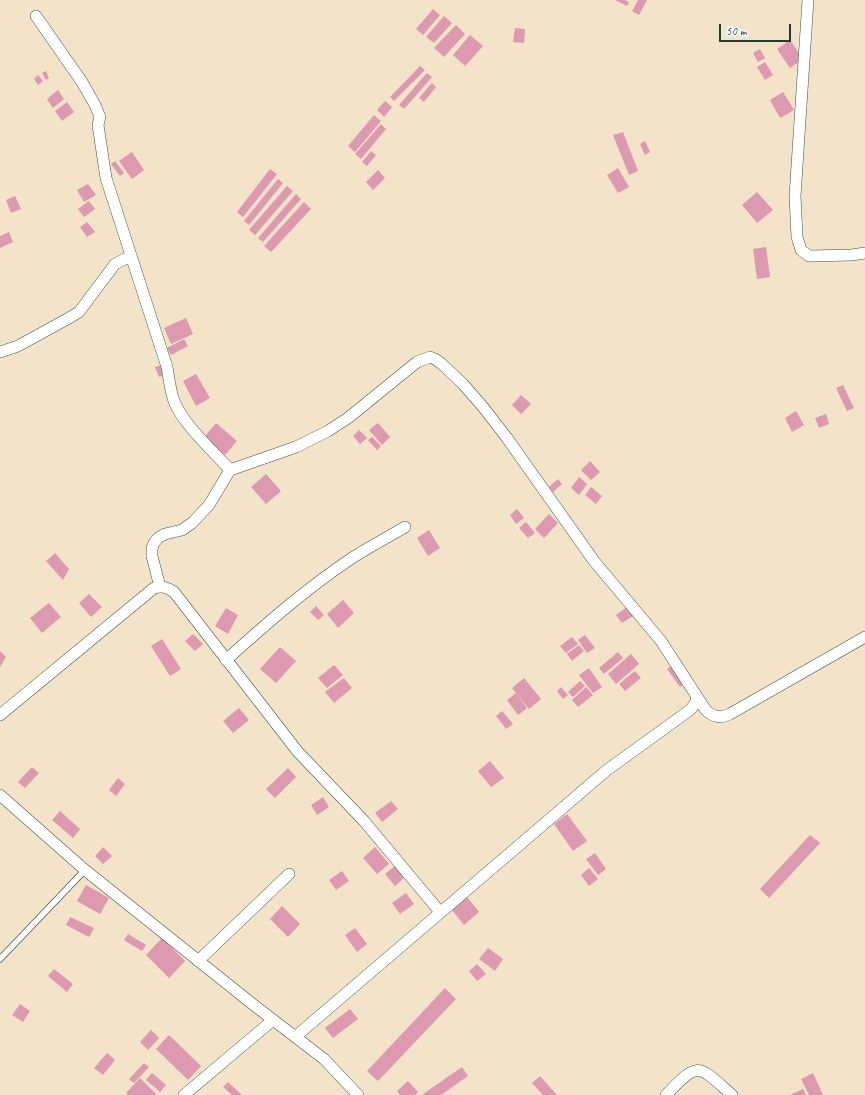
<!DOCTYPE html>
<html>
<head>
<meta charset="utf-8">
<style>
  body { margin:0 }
  #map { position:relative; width:865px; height:1095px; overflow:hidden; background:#f3e3c8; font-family:Caveat,sans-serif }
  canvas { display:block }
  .scale { position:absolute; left:719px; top:24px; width:72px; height:18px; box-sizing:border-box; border:2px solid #1f3d34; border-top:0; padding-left:5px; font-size:12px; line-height:14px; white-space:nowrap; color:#1f3d34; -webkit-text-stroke:3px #fff; paint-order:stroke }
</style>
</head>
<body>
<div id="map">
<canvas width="865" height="1095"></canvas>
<div class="scale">50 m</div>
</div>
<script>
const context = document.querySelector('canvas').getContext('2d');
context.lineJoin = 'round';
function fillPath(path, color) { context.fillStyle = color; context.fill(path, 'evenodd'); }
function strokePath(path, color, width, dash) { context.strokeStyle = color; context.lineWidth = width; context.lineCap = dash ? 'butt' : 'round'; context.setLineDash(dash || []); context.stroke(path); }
const building = new Path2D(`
  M615,0H625L629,2L627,6Z
  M638,0H647L639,15L632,11Z
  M433,9L440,15L423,35L416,29Z
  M444,16L452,23L434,43L426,37Z
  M456,25L465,34L444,57L434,48Z
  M515,28L525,29L524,43L513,42Z
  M470,35L483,46L465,66L453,55Z
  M790,40L803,59L790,68L777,49Z
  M760,49L765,58L758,62L753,53Z
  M765,62L773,75L765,80L757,67Z
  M420,66L425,70L394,101L390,97Z
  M46,71L49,78L46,80L42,73Z
  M427,73L432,77L404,109L399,105Z
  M38,75L43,81L38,85L34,79Z
  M432,83L436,87L424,102L419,98Z
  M58,90L64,99L53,108L47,99Z
  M783,92L794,110L780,118L770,100Z
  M385,101L392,107L384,117L377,110Z
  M67,102L74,112L62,121L55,111Z
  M374,115L381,121L355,152L348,146Z
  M381,124L386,129L361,159L355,154Z
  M623,132L638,171L629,175L613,135Z
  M645,141L650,152L645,155L640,144Z
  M371,151L376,155L367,166L362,162Z
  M132,152L144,170L132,179L119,161Z
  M115,161L124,173L120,176L111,164Z
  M618,168L629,187L618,193L607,175Z
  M270,169L277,174L243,217L237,212Z
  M378,170L385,178L373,190L366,182Z
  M278,179L283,183L249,225L244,221Z
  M88,184L96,195L84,202L77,190Z
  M287,186L293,191L255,235L249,230Z
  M757,192L773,210L757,223L742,205Z
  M296,194L301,199L263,242L258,238Z
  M15,196L21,209L11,213L6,200Z
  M89,201L95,209L84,217L78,209Z
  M304,202L311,209L271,252L264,246Z
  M87,222L95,232L87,237L80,227Z
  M9,232L13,242L0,248V236Z
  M766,247L770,277L757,279L753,249Z
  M186,318L193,334L171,344L164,328Z
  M184,339L188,346L171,355L167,348Z
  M163,364L167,374L159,377L155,367Z
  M196,374L210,398L196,406L183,381Z
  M843,385L854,408L847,411L836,388Z
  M521,395L531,404L521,414L512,405Z
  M796,411L804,425L792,432L785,418Z
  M826,414L829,424L819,428L815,418Z
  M216,423L237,441L225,455L204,437Z
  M378,423L390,437L382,445L369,430Z
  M359,430L367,438L360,444L353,436Z
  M372,437L381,446L377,450L368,440Z
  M590,461L600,472L591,480L581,470Z
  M266,474L281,491L266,504L251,487Z
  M579,477L587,484L579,495L571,488Z
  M558,479L562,484L553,492L549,487Z
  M591,487L602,496L596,504L585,495Z
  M517,509L524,518L516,524L510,515Z
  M549,514L558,523L544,538L535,529Z
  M526,522L535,533L528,538L519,528Z
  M429,530L440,548L428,556L417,538Z
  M55,553L69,569L63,580L46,561Z
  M89,594L102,607L91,617L79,603Z
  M343,600L354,613L338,628L327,614Z
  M49,603L61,617L42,633L30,618Z
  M316,606L324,615L318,620L310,612Z
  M627,607L633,616L622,623L616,615Z
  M226,608L238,615L228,634L215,626Z
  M193,634L203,644L195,651L185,641Z
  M585,635L595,648L587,653L578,640Z
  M572,637L578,644L566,653L560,646Z
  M162,639L181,669L170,676L151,646Z
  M579,645L584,651L572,661L567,654Z
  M280,647L296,661L276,683L260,669Z
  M0,651L6,657L0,667Z
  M618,652L623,658L604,674L599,668Z
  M631,654L639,664L616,684L608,674Z
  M674,664L687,682L680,687L667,669Z
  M334,665L343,675L327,688L318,678Z
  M589,668L602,687L593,693L579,675Z
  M635,671L641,678L625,691L619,684Z
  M344,678L352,688L334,703L325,692Z
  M524,678L541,699L529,709L512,688Z
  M580,681L585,686L573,697L568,692Z
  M561,687L568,695L563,699L557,691Z
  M586,687L593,695L578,707L572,700Z
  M516,693L527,708L518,715L507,700Z
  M239,708L249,720L233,733L223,721Z
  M502,711L513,724L506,729L496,716Z
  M490,761L504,778L491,787L478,771Z
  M32,767L39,773L25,788L18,782Z
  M288,768L296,777L275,798L266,789Z
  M118,778L125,784L116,796L109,790Z
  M323,797L329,807L317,815L311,805Z
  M391,801L398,809L382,822L375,813Z
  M60,811L80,829L73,838L52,820Z
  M567,814L587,841L573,851L554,824Z
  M810,835L820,843L769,898L760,889Z
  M103,847L112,856L103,864L95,856Z
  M375,847L389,864L377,874L363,858Z
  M595,853L606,869L598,875L586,859Z
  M395,866L404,878L395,886L385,874Z
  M589,868L598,879L589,886L581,875Z
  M342,871L349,881L336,890L329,880Z
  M86,885L109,898L100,914L77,901Z
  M406,893L414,904L400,914L392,903Z
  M467,897L479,912L464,925L452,910Z
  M282,906L300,924L288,937L270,919Z
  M70,917L94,928L89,937L66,925Z
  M355,928L367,944L357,952L345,935Z
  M128,934L146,945L142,951L124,940Z
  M162,938L185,961L169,978L146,955Z
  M488,948L503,959L495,971L479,959Z
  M477,964L486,974L477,981L469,971Z
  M54,969L73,984L67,992L48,976Z
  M445,988L456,999L378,1081L367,1071Z
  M20,1004L30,1011L23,1022L12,1015Z
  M350,1009L358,1019L333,1038L325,1028Z
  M151,1030L159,1038L148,1050L140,1042Z
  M169,1035L201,1066L188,1080L156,1049Z
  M107,1053L115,1060L103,1075L94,1068Z
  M144,1063L149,1067L134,1083L129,1079Z
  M462,1067L468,1076L441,1095H424L423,1094Z
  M152,1073L166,1085L160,1092L146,1080Z
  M813,1073L823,1095H809L801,1079Z
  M540,1076L557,1095H543L532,1083Z
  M140,1078L156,1094L155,1095H128L126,1093Z
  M408,1081L418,1092L415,1095H400L397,1091Z
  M228,1082L242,1095H232L223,1087Z
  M803,1089L806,1095H790Z`);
const service = new Path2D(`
  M0,959L85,870`);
const minor = new Path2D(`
  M808,0L795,196L797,237L801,250L809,256L852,255L865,253
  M36,16L82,82L95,105L100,117L98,125L106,178L167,367C169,378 170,390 174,401C182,423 213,451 230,470
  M0,352L18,346L69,318L79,312L115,264L131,256
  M160,587L152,556V548L154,543L158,538L165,534L182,530L192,523L209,505L230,470L296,447L328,431L348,418L417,362L430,357L435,359L442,364L463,384L483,407L507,438L594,561L661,641L705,709L709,713L715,716L722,717L730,714L865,637
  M226,660C266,624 307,588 352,558C369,547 388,537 405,527
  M0,715L154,588C162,586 167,587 174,592L298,752L364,821L440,912
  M0,795L85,870L255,1006L324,1059L358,1095
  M198,961L289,874
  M295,1037L607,770L690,710L695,704L697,697
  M184,1095L273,1020
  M666,1095C699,1060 698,1065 732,1095`);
fillPath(building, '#dd99af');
strokePath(service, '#3f564a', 7);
strokePath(minor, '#3f564a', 12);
strokePath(service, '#fff', 5.5);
strokePath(minor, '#fff', 11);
</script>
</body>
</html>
